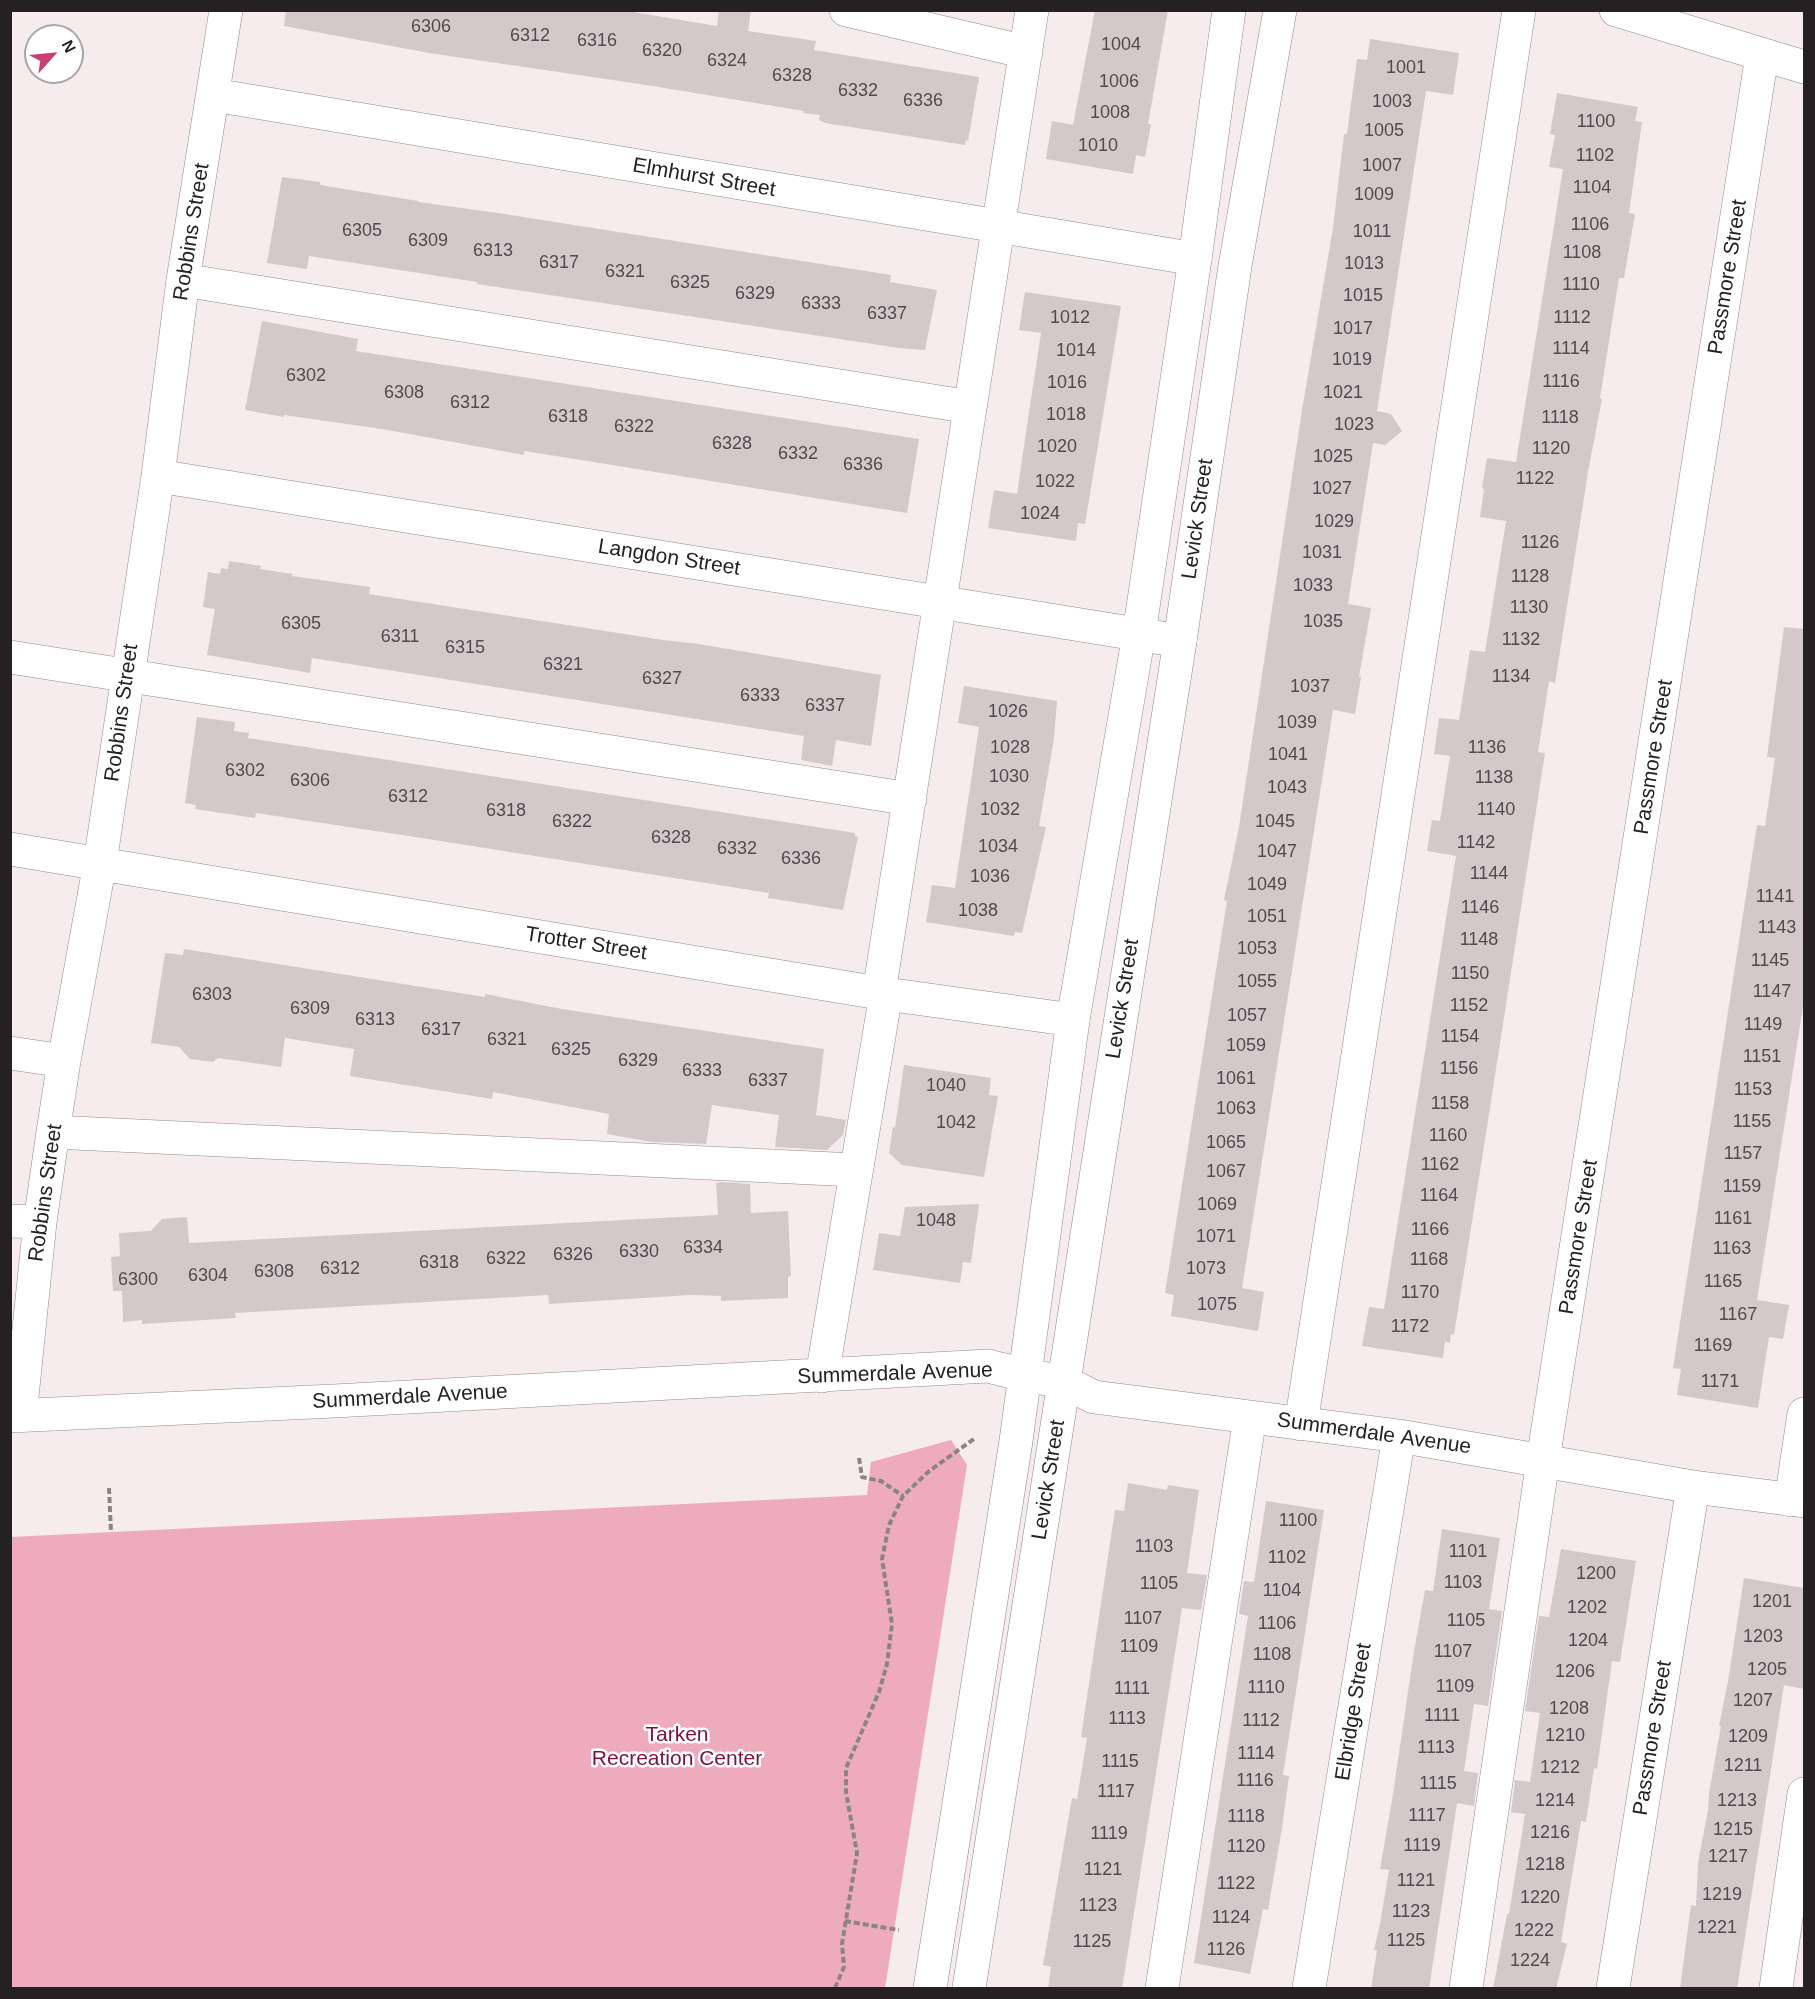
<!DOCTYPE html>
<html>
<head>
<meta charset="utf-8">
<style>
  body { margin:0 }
  #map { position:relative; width:1815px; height:1999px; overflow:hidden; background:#f6ebed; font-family:Arial,sans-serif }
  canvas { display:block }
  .frame { position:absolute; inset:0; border:12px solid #252122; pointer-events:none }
  .north { position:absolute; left:24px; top:24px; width:60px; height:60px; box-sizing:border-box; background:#fff; border:2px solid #a8a6a7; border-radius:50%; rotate:63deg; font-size:16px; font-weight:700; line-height:24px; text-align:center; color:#252122 }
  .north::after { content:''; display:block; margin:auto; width:21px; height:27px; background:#ca3f74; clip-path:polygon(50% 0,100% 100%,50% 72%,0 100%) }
</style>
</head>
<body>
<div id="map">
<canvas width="1815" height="1999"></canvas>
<div class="frame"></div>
<div class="north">N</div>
</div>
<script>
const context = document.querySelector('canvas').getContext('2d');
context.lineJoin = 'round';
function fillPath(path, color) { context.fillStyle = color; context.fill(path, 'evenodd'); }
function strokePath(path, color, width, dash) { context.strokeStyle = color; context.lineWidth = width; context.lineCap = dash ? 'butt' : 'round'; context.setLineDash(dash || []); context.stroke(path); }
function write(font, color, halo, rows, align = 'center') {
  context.font = font + ' Arial,sans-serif'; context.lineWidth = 5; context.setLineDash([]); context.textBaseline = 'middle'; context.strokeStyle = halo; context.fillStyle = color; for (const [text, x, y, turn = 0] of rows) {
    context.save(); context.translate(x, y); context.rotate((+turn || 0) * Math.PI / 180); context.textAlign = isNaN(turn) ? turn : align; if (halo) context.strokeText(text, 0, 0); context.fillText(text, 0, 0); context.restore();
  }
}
const green = new Path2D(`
  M951,1440L967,1465L885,1988H11V1537L867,1495L871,1462Z`);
const building = new Path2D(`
  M286,10H621L717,26L719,10H751L748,31L816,41L814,50L979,77L968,141L966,140L965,145L825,123L819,120L820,115L803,113L804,111L640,84L429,53L284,26Z
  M1095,10H1168L1148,124H1151L1145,157L1136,155L1133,174L1046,159L1052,121L1073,125Z
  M1370,39L1459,53L1453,95L1426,91L1377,411L1391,414L1402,431L1385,445L1373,443L1348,604L1371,608L1359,677H1361L1355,714L1333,710L1242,1288L1264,1292L1258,1331L1171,1316L1174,1295L1165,1293L1226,907L1227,901L1224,900L1239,827L1302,410L1333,228L1344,134H1347L1357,59L1367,60Z
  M1557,93L1638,107L1635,121L1642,122L1629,213L1635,214L1624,278H1619L1600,398L1602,399L1588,472L1555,683L1549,681L1538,752L1545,753L1487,1127L1454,1335L1451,1334L1450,1343L1445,1342L1443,1358L1362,1346L1369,1307L1384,1309L1456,856L1427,851L1432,820L1440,821L1450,756L1434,754L1439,718L1459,720L1470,650L1485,652L1506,521L1480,517L1484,489L1482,488L1487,458L1516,462L1563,169L1549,167L1555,135L1550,134Z
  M282,177L320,182V185L418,201V202L498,213L891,275L890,282L937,290L925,350L899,348L477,284V282L309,256L307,269L267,263Z
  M1025,292L1121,306L1085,524L1078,523L1076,541L988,528L994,490L1017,494L1026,432L1041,333L1019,330Z
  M262,321L358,339L356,351L919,439L907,513L594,462L524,451V455L382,429L284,415V417L245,410Z
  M229,561L261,566L260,569L293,574L292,576L370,587L369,594L663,640L699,644L881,675L871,746L836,740L832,766L801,760L804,736L312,658L310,673L207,655L215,609L203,607L208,572L220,574L221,568L228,569Z
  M1784,627L1804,629V1000L1757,1300L1789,1305L1783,1339L1769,1337L1758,1408L1677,1395L1681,1369L1673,1368L1753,850L1757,825L1765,826L1775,758L1767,757Z
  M964,686L1057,701L1054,738L1039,826L1046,827L1022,933L1015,932L1014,936L926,922L932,885L955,888L979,727L958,723Z
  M197,717L235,722L234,731L249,733L248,738L855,833V836L858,837L843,910L768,898L769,893L428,839L256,813L255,818L195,809L196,805L185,803Z
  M184,949L485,997V994L562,1009L824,1049L816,1115L846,1120L843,1135L827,1150L775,1147L779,1115L712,1105L706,1144L652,1142L607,1134L609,1114L493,1092L492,1099L350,1076L354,1049L285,1038L281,1067L218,1058L213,1062L190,1059L179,1047L151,1043L165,953L183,955Z
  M904,1065L991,1078L989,1095L998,1096L984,1177L902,1165L889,1153L893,1127L895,1128Z
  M722,1182L750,1184L751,1213L788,1211L791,1276L788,1277V1298L721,1301V1296L690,1295L549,1304L548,1295L235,1313L236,1318L142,1324V1320L123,1322L122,1291H113L111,1257L120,1256L119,1233L151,1231L162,1219L187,1217L189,1243L718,1215L716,1183Z
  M979,1204L971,1263L963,1262L960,1283L873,1270L879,1233L900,1236L905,1207Z
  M1128,1483L1167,1490L1168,1485L1199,1490L1187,1573L1207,1575L1201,1610L1182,1608L1122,1989H1048L1051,1967L1043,1965L1072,1798L1077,1799L1087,1738L1081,1737L1115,1510L1124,1511Z
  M1266,1501L1324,1510L1283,1775L1289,1776L1282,1828L1268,1910L1263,1909L1250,1974L1194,1963L1248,1616L1239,1614L1244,1581L1254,1582Z
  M1442,1529L1500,1538L1489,1609L1502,1611L1488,1706L1474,1704L1464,1771L1478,1773L1474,1806L1457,1803L1429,1989H1371L1377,1950H1374L1380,1924L1389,1870L1380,1869L1393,1794L1414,1651L1425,1590L1433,1591Z
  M1561,1549L1636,1561L1620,1662L1612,1661L1597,1769L1594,1768L1586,1822L1581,1821L1561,1942L1567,1944L1556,1989H1493L1507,1914H1509L1525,1814L1511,1812L1515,1780L1530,1782L1540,1713L1525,1711L1539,1616L1549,1617Z
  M1744,1578L1804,1588V1689L1784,1685L1737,1989H1680L1691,1905L1696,1906L1698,1863L1708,1810L1709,1793L1721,1726H1719L1728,1681Z`);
const path = new Path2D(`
  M859,1458L862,1477L881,1481L903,1496
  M109,1488L111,1532
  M845,1921L899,1930
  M835,1988L844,1967L842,1944L857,1853L846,1792V1768L879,1692L887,1664L892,1624L882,1559L889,1525L903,1496L928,1472L974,1439`);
const minor = new Path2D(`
  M846,10L1026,52
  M1616,10L1804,67
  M214,95L1195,259
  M183,280L970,407
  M158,476L1180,641
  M10,657L910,799
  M10,849L879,993L1073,1020
  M879,993L1032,10
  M10,1053L64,1061
  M53,1132L855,1170
  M10,1221L40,1222
  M822,1376L886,994
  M10,1416L334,1401L988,1366L1024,1375L1064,1382L1094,1397L1399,1436L1693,1487L1804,1501
  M20,1416L40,1222L53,1132L64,1061L100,863L158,476L183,280L226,10
  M1301,1424L1519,10
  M1791,1500L1804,1414
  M1162,1988L1250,1417
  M1309,1988L1399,1436
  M1466,1988L1543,1460L1762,55
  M1613,1988L1693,1487
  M1776,1988L1804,1794`);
const major = new Path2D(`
  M930,1988L1016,1441L1073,1020L1139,634L1195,259L1229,10
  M969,1988L1180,641L1235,266L1280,10`);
const numberNames = [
  ["6306",431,27],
  ["6312",530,36],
  ["6316",597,41],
  ["1004",1121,45],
  ["6320",662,51],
  ["6324",727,61],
  ["1001",1406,68],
  ["6328",792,76],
  ["1006",1119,82],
  ["6332",858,91],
  ["6336",923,101],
  ["1003",1392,102],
  ["1008",1110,113],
  ["1100",1596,122],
  ["1005",1384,131],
  ["1010",1098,146],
  ["1102",1595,156],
  ["1007",1382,166],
  ["1104",1592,188],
  ["1009",1374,195],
  ["1106",1590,225],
  ["6305",362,231],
  ["1011",1372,232],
  ["6309",428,241],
  ["6313",493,251],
  ["1108",1582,253],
  ["6317",559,263],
  ["1013",1364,264],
  ["6321",625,272],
  ["6325",690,283],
  ["1110",1581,285],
  ["6329",755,294],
  ["1015",1363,296],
  ["6333",821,304],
  ["6337",887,314],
  ["1012",1070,318],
  ["1112",1572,318],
  ["1017",1353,329],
  ["1114",1571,349],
  ["1014",1076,351],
  ["1019",1352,360],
  ["6302",306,376],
  ["1116",1561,382],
  ["1016",1067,383],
  ["6308",404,393],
  ["1021",1343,393],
  ["6312",470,403],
  ["1018",1066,415],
  ["6318",568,417],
  ["1118",1560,418],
  ["1023",1354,425],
  ["6322",634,427],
  ["6328",732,444],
  ["1020",1057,447],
  ["1120",1551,449],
  ["6332",798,454],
  ["1025",1333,457],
  ["6336",863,465],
  ["1122",1535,479],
  ["1022",1055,482],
  ["1027",1332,489],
  ["1024",1040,514],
  ["1029",1334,522],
  ["1126",1540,543],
  ["1031",1322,553],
  ["1128",1530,577],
  ["1033",1313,586],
  ["1130",1529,608],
  ["1035",1323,622],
  ["6305",301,624],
  ["6311",400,637],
  ["1132",1521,640],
  ["6315",465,648],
  ["6321",563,665],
  ["1134",1511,677],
  ["6327",662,679],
  ["1037",1310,687],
  ["6333",760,696],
  ["6337",825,706],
  ["1026",1008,712],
  ["1039",1297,723],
  ["1028",1010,748],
  ["1136",1487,748],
  ["1041",1288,755],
  ["6302",245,771],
  ["1030",1009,777],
  ["1138",1494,778],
  ["6306",310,781],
  ["1043",1287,788],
  ["6312",408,797],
  ["1032",1000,810],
  ["1140",1496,810],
  ["6318",506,811],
  ["6322",572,822],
  ["1045",1275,822],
  ["6328",671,838],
  ["1142",1476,843],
  ["1034",998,847],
  ["6332",737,849],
  ["1047",1277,852],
  ["6336",801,859],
  ["1144",1489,874],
  ["1036",990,877],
  ["1049",1267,885],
  ["1141",1775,897],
  ["1146",1480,908],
  ["1038",978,911],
  ["1051",1267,917],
  ["1143",1777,928],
  ["1148",1479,940],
  ["1053",1257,949],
  ["1145",1770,961],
  ["1150",1470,974],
  ["1055",1257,982],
  ["1147",1772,992],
  ["6303",212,995],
  ["1152",1469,1006],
  ["6309",310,1009],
  ["1057",1247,1016],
  ["6313",375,1020],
  ["1149",1763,1025],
  ["6317",441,1030],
  ["1154",1460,1037],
  ["6321",507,1040],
  ["1059",1246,1046],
  ["6325",571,1050],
  ["1151",1762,1057],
  ["6329",638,1061],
  ["1156",1459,1069],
  ["6333",702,1071],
  ["1061",1236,1079],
  ["6337",768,1081],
  ["1040",946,1086],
  ["1153",1753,1090],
  ["1158",1450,1104],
  ["1063",1236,1109],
  ["1155",1752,1122],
  ["1042",956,1123],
  ["1160",1448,1136],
  ["1065",1226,1143],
  ["1157",1743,1154],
  ["1162",1440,1165],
  ["1067",1226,1172],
  ["1159",1742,1187],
  ["1164",1439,1196],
  ["1069",1217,1205],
  ["1161",1733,1219],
  ["1048",936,1221],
  ["1166",1430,1230],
  ["1071",1216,1237],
  ["6334",703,1248],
  ["1163",1732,1249],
  ["6330",639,1252],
  ["6326",573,1255],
  ["6322",506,1259],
  ["1168",1429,1260],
  ["6318",439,1263],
  ["6312",340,1269],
  ["1073",1206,1269],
  ["6308",274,1272],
  ["6304",208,1276],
  ["6300",138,1280],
  ["1165",1723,1282],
  ["1170",1420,1293],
  ["1075",1217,1305],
  ["1167",1738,1315],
  ["1172",1410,1327],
  ["1169",1713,1346],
  ["1171",1720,1382],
  ["1100",1298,1521],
  ["1103",1154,1547],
  ["1101",1468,1552],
  ["1102",1287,1558],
  ["1200",1596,1574],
  ["1103",1463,1583],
  ["1105",1159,1584],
  ["1104",1282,1591],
  ["1201",1772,1602],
  ["1202",1587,1608],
  ["1107",1143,1619],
  ["1105",1466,1621],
  ["1106",1277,1624],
  ["1203",1763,1637],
  ["1204",1588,1641],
  ["1109",1139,1647],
  ["1107",1453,1652],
  ["1108",1272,1655],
  ["1205",1767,1670],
  ["1206",1575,1672],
  ["1109",1455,1687],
  ["1110",1266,1688],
  ["1111",1132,1689],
  ["1207",1753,1701],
  ["1208",1569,1709],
  ["1111",1442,1716],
  ["1113",1127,1719],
  ["1112",1261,1721],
  ["1210",1565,1736],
  ["1209",1748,1737],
  ["1113",1436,1748],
  ["1114",1256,1754],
  ["1115",1120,1762],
  ["1211",1743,1766],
  ["1212",1560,1768],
  ["1116",1255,1781],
  ["1115",1438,1784],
  ["1117",1116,1792],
  ["1214",1555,1801],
  ["1213",1737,1801],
  ["1117",1427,1816],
  ["1118",1246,1817],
  ["1215",1733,1830],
  ["1216",1550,1833],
  ["1119",1109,1834],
  ["1119",1422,1846],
  ["1120",1246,1847],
  ["1217",1728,1857],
  ["1218",1545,1865],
  ["1121",1103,1870],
  ["1121",1416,1881],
  ["1122",1236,1884],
  ["1219",1722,1895],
  ["1220",1540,1898],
  ["1123",1098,1906],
  ["1123",1411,1912],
  ["1124",1231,1918],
  ["1221",1717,1928],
  ["1222",1534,1931],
  ["1125",1406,1941],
  ["1125",1092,1942],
  ["1126",1226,1950],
  ["1224",1530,1961]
];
const streetNames = [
  ["Elmhurst Street",704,178,10],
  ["Robbins Street",192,232,-81],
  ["Passmore Street",1728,277,-81],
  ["Levick Street",1198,519,-82],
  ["Langdon Street",669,558,9],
  ["Robbins Street",122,713,-82],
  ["Passmore Street",1654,757,-81],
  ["Trotter Street",586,944,9],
  ["Levick Street",1123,999,-81],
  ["Robbins Street",46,1193,-82],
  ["Passmore Street",1579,1237,-81],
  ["Summerdale Avenue",895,1374,-2],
  ["Summerdale Avenue",410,1397,-3],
  ["Summerdale Avenue",1374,1434,8],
  ["Levick Street",1049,1480,-81],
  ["Elbridge Street",1354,1712,-81],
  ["Passmore Street",1653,1738,-81]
];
const parkNames = [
  ["Tarken",677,1735],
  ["Recreation Center",677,1759]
];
fillPath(green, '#eeabbd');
fillPath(building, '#d3c9cb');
strokePath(minor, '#93898b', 34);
strokePath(major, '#93898b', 34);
strokePath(path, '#8b8485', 4, [6, 3]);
strokePath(minor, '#fff', 33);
strokePath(major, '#fff', 33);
write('18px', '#504b4c', null, numberNames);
write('21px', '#252122', '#fff', streetNames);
write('21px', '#7b123f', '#fff', parkNames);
</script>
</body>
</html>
